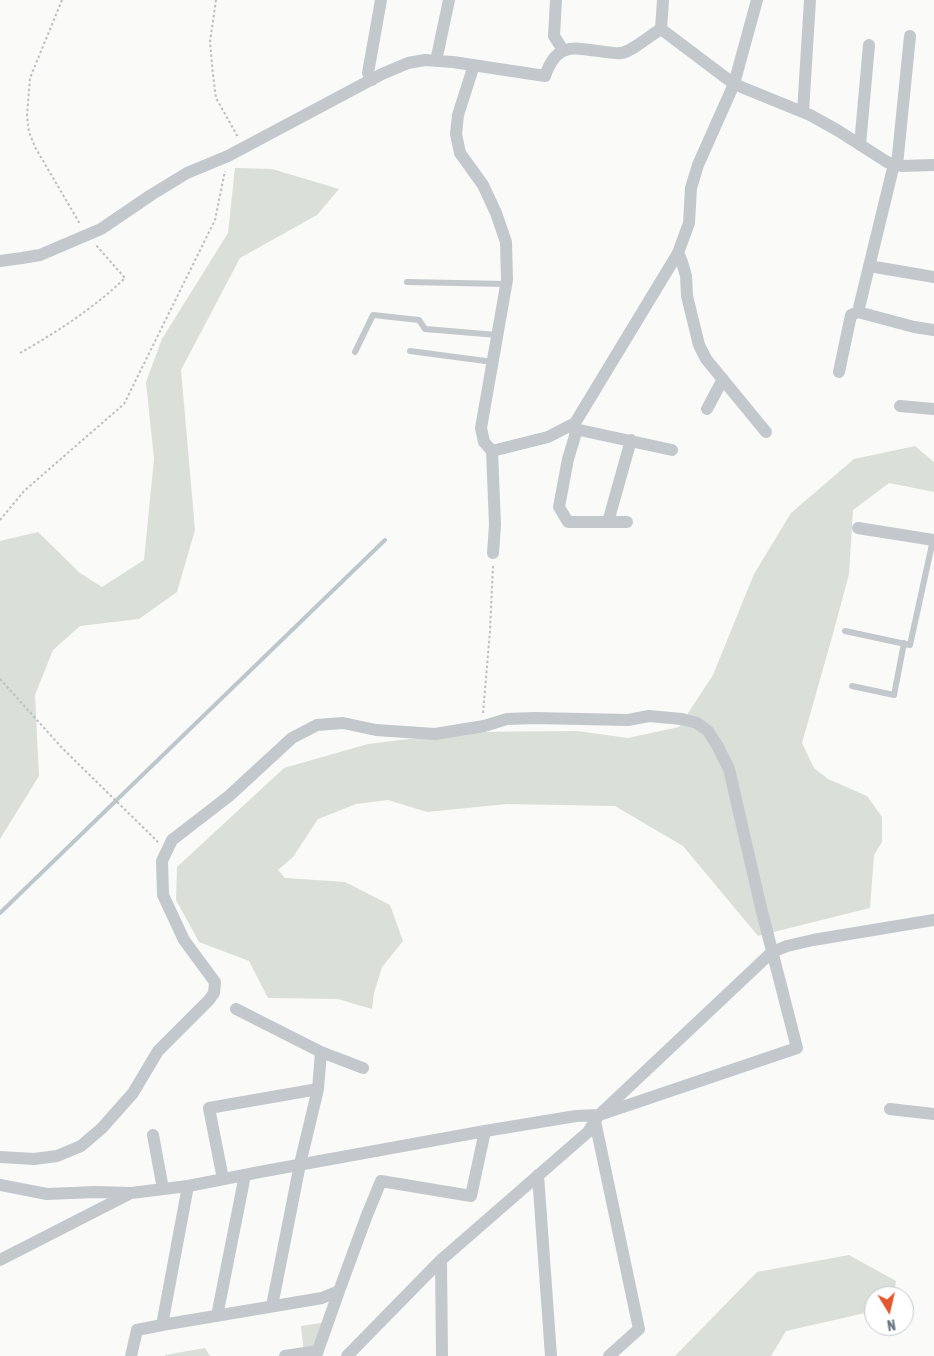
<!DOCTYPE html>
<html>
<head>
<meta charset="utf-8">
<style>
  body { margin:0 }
  #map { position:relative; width:934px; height:1356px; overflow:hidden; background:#fafaf8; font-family:"Asap Condensed",sans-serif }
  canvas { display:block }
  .north { position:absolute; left:864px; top:1286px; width:50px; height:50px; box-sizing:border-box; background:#fff; border:1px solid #c1c8cd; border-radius:50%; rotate:171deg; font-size:14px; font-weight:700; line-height:20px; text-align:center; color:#657683 }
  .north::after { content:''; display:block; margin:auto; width:18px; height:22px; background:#e4572e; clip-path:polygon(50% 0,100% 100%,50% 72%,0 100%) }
</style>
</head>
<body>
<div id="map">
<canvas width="934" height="1356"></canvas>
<div class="north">N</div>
</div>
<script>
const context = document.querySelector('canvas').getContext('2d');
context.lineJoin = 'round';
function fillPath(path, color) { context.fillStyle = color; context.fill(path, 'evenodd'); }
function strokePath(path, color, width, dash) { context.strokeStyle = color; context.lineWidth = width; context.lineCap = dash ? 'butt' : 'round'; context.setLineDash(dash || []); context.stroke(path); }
const green = new Path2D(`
  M235,168L272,169L339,189L317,215L240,258L181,370L195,530L177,592L139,619L80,626L53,650L35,695L39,776L0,839V541L38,532L80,573L102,587L144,560L154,459L146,382L162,339L228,233Z
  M915,446L934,462V492L889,483L853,510L849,574L834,630L802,743L814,768L828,779L867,796L882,817V842L874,855L870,908L758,936L683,846L615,806L507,804L427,812L388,800L356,804L318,819L293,857L278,870L285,878L345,882L390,905L403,941L382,967L374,993L372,1009L338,999L268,998L249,961L199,942L176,900L177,867L284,768L368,744L466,732L577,731L628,738L679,727L713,675L754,574L791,513L854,459Z
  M849,1255L896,1281L894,1296H874V1311L786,1331L771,1356H675L757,1272Z
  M328,1322L318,1351L304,1353L301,1326Z
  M205,1348L210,1356H165V1355Z`);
const stream = new Path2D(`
  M0,913L385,540`);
const path = new Path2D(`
  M62,0L30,78L27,116L29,132L35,147L80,224
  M216,0L210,42L213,75L216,98L238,137
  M20,353C57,332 94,308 125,278L95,244
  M0,520L24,491L124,404L215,220L225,171
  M0,679L63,749L158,842
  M483,713L490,631L493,566`);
const lane = new Path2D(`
  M407,282L506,284
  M410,351L493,362
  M355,352L373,315L419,320L425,329L497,335
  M845,631L910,645L933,540
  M852,686L894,695L904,643`);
const street = new Path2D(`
  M556,0L554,36L563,50
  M661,29L734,84L810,115L837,130L887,162L902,166L934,165
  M661,29L663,0
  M436,61L449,0
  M474,65L458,115L456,134L460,153L483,185L496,213L506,242L507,280L481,428L484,442L492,451L548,437L575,423
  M372,80L368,73L381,0
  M803,112L810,0
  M860,145L869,45
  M894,164L858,312L914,327L934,330
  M897,165L910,36
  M678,253L682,262L686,276L687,296L699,345L706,359L766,432
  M0,261L22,258L40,255L101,229L151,195L187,173L228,156L382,74L408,63L425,60L453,62L545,76C557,41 574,48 605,52C610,52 616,54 621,53C631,52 651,35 661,29
  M869,266L934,277
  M839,372L851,315L858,312
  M900,406L934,409
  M707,409L723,379
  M575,429L672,450
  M492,451L495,525L493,553
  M608,522L631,440
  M627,522H568L559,507L568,459L575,436V423L678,253L689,223L691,188L698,165L734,84L757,0
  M858,528L934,540
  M236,1009L321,1052L363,1068
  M890,1109L934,1114
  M595,1121L639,1329L609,1356
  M153,1135L163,1189
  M0,1157L34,1159L57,1156L81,1146L102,1128L133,1093L158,1051L209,1000L214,993L215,982L184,940L163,895L162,861L172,840L229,796L292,738L317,725L343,723L376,730L435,734L484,726L507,719L535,718L628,720L649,716L682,719L697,723L708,731L717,745L729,769L761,908L797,1048L599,1115L576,1116L485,1131L265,1171L188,1186L131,1193L96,1192L47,1194L0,1185
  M538,1175L551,1356
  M223,1179L209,1108L318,1089
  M188,1186L162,1325L322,1298L339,1291L367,1215L381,1181L471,1196L485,1131
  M0,1260L129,1194
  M441,1260L442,1356
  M272,1306L300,1164L318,1089L321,1052
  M217,1316L245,1175
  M131,1356L137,1330L162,1325
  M285,1356L318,1351
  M316,1356L339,1291
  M347,1356L441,1260L588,1132L599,1115L772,952L787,946L813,940L934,920`);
fillPath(green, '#dadfd7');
strokePath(stream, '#bbc7cb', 4);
strokePath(path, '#bbbfc2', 2, [2.5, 2.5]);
strokePath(lane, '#c3c8cc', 6);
strokePath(street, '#c3c8cc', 12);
</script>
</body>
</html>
